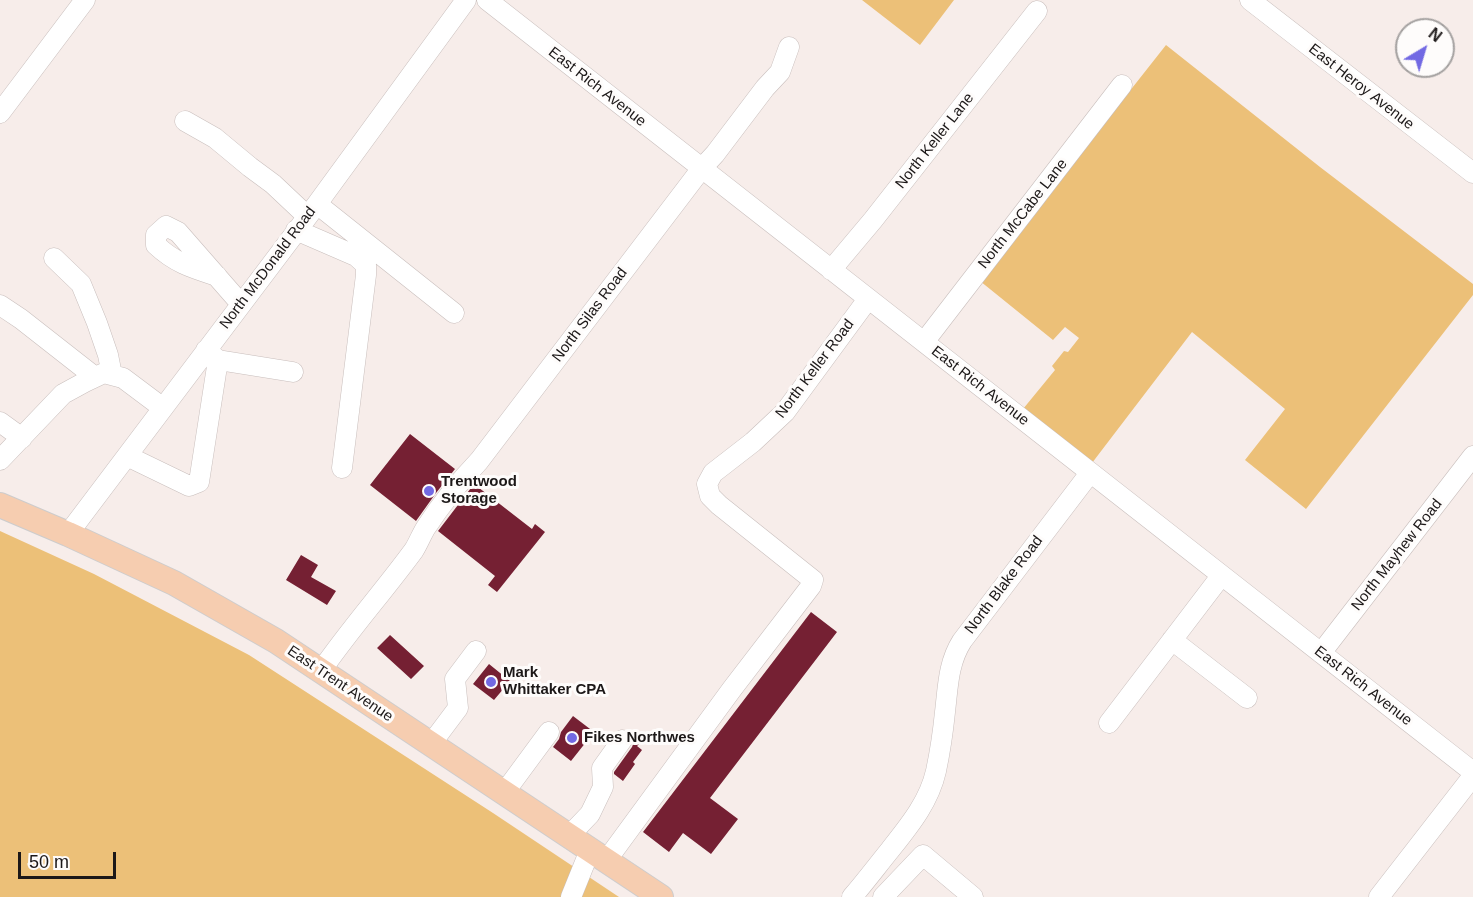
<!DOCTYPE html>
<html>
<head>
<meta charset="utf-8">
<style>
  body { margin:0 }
  #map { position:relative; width:1473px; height:897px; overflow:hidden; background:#f7edea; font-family:Arial,sans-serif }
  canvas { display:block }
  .north { position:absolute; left:1395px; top:18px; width:60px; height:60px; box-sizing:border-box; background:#fefcfb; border:2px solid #a4a1a0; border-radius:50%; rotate:38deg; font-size:16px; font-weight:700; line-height:24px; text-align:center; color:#1c1818 }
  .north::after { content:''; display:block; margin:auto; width:21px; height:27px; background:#7269e3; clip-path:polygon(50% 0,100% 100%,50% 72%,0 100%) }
  .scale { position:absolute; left:18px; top:852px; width:98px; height:27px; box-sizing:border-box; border:3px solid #1c1818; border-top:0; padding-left:8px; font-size:18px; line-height:21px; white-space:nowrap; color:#1c1818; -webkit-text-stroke:4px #fefcfb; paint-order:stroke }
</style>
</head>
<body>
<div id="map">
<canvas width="1473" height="897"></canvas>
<div class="north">N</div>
<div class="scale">50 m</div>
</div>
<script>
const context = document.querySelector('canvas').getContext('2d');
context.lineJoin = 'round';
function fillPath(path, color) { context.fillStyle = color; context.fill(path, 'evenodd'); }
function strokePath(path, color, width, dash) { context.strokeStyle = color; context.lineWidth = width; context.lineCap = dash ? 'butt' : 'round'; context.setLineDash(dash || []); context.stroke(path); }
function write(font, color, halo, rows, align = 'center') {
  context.font = font + ' Arial,sans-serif'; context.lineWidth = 6; context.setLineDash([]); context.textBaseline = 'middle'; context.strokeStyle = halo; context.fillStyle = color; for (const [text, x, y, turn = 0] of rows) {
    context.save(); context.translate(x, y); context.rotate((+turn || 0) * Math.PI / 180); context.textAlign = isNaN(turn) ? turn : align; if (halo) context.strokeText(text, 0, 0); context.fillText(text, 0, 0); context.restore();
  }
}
const green = new Path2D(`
  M862,0H954L920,45Z
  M1166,45L1320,167L1473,284V295L1306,509L1245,460L1285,409L1192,332L1092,463L1023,409L1055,370L1052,366L1064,351L1068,352L1079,338L1065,327L1053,340L980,281Z
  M0,531L94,574L249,655L493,813L619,897H0Z`);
const building = new Path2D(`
  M410,434L455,469L436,493L416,521L370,485Z
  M474,484L532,529L535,524L545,532L497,592L488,585L495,576L438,531Z
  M301,555L318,565L311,577L336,591L327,605L286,580Z
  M811,612L837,632L710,798L738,819L711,854L683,833L669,852L643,832Z
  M390,635L424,666L411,679L377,648Z
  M489,664L510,681L494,700L473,684Z
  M573,716L594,732L571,761L553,747L559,739L561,732Z
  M633,738L640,743L637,746L642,750L633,762L635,764L623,781L614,774V772L632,747L634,742Z`);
const minor = new Path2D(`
  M487,0L1473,772
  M1250,0L1473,173
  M0,113L85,0
  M185,121L215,138L250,167L273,184L307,216
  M317,204L454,313
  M296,230L356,256L366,265V275L342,468
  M54,258L81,284L97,323L108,355L112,375
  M831,270L873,220L1037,11
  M217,276C192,268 175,263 156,245V235L166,226L178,232L241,304
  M0,305L21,319L95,377
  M924,342L1122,85
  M218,360L293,372
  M0,422L22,438
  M127,456L189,486L199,482L218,360L206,350
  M0,460L63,394L85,382L104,373L123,378L163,408
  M68,534L317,204L466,0
  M1172,640L1247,698
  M1321,653L1473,456
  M321,671C350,629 384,591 414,550C419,542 422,533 427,526C442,503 460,481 479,461L702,168L715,154L765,88L780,72L789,47
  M1109,723L1221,576
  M431,744L458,708L455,679L476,651
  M504,793L549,732
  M569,836L590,814L603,787L602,768L622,740
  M606,861L732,689L811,586L813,580L719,505L710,496L707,484L713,473L753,442L785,412L868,299
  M571,897L590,850
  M852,897C865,882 877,866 890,850C909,826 929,802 936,771C940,752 943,732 945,712C948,687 948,663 962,641L1090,473
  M883,897L923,855L973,897
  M1379,897L1473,776`);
const major = new Path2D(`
  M0,505L68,534L174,583L276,641L661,897`);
const markers = [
  [429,491,6,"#7269e3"],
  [491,682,6,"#7269e3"],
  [572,738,6,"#7269e3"]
];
const streetNames = [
  ["East Rich Avenue",597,87,38],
  ["East Heroy Avenue",1361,87,38],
  ["North Keller Lane",935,141,-52],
  ["North McCabe Lane",1023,214,-52],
  ["North McDonald Road",268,268,-53],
  ["North Silas Road",590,315,-53],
  ["North Keller Road",815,369,-53],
  ["East Rich Avenue",980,386,38],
  ["North Mayhew Road",1397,555,-52],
  ["North Blake Road",1004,585,-53],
  ["East Trent Avenue",340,684,34],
  ["East Rich Avenue",1363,686,38]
];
const poiNames = [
  ["Trentwood",441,482],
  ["Storage",441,499],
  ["Mark",503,673],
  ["Whittaker CPA",503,690],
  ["Fikes Northwes",584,738]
];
fillPath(green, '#ecc078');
fillPath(building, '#752033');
strokePath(minor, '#c8bebc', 21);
strokePath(major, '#cdcccc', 26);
strokePath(minor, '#fff', 20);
strokePath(major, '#f6cdb0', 24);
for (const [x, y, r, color] of markers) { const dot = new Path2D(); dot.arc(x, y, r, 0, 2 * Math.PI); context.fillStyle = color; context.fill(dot); strokePath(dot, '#fefcfb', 2); }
write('15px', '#1c1818', '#fefcfb', streetNames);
write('bold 15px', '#1c1818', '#fefcfb', poiNames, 'left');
</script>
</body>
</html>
